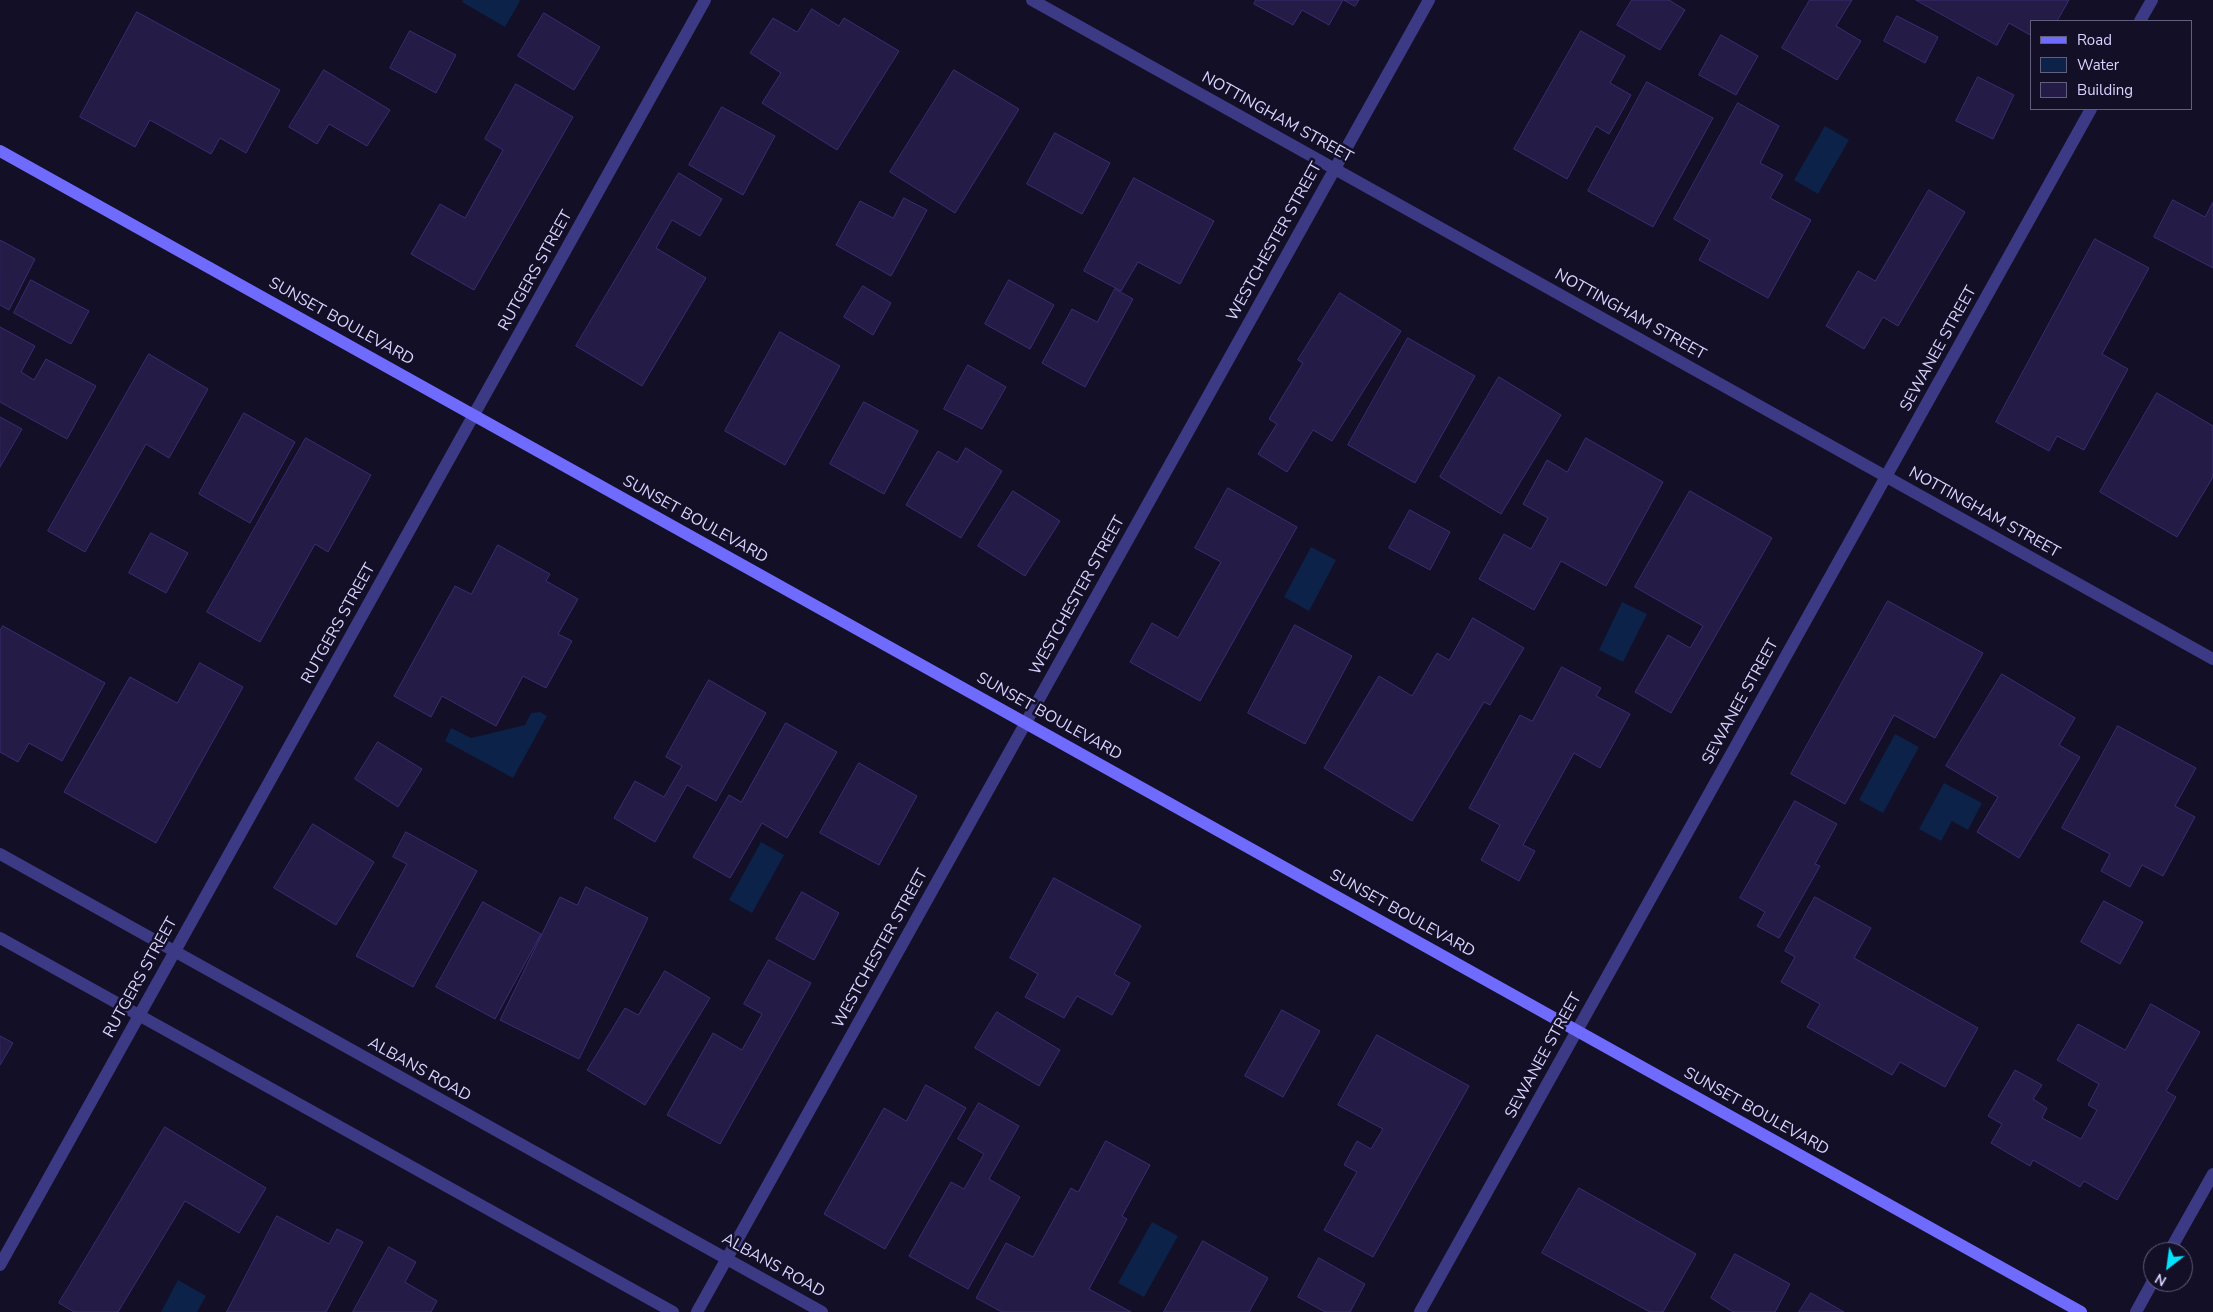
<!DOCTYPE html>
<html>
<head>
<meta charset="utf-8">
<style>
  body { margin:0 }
  #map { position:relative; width:2213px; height:1312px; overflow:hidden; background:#130f26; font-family:"Nunito Sans",sans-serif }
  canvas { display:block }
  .legend { position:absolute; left:2030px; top:20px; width:162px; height:90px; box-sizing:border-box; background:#130f26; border:1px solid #625e7d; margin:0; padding:6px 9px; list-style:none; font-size:15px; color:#d9d4ff }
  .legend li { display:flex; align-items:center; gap:10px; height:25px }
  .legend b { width:25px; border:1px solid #625e7d }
  .north { position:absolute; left:2143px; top:1242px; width:50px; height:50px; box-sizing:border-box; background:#130f26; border:1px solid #625e7d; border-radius:50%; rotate:210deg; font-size:14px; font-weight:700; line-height:20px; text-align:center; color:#d9d4ff }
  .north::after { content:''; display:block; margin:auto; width:18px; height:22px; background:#00e5ff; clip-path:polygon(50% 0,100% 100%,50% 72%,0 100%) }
</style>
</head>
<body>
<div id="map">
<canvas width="2213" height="1312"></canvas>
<ul class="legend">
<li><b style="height:6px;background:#6f6bff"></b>Road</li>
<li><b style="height:14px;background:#0c2248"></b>Water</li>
<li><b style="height:14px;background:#241b47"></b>Building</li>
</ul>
<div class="north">N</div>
</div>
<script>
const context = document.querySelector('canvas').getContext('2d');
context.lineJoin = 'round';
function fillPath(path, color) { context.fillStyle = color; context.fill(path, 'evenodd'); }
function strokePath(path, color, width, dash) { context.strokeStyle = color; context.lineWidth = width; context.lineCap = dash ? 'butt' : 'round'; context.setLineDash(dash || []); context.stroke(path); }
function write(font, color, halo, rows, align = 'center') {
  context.font = font + ' "Nunito Sans",sans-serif'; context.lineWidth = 5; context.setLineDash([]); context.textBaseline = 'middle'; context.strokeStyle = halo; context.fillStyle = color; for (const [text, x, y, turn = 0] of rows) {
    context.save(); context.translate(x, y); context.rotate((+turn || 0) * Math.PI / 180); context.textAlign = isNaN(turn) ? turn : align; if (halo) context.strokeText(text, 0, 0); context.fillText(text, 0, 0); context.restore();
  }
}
const water = new Path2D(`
  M463,0H519L520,1L505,27L462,2Z
  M1825,126L1849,140L1818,194L1794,180Z
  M1311,547L1336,560L1309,611L1284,597Z
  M1622,602L1647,614L1623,662L1599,650Z
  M540,712L547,716L513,778L445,741L451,728L471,738L525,725L531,713Z
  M1895,734L1919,747L1883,813L1859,800Z
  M1944,783L1982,803L1968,830L1952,821L1941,841L1919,829Z
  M761,842L784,855L752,913L729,900Z
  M1152,1222L1178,1236L1144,1297L1118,1283Z
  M178,1280L206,1296L197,1312H161Z`);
const building = new Path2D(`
  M1256,0H1343L1329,25L1302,10L1293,25L1254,4Z
  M1344,0H1359L1355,6Z
  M1632,0H1669L1685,10L1660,50L1617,25Z
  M1810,0H1852L1836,26L1861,41L1837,80L1782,48Z
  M1916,0H2069L2057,21H2032V36L2009,23L1997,45Z
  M812,9L839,26L844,18L899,51L837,150L762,103L781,73L750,53L773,18L797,32Z
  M137,12L280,90L246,153L220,138L211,154L150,120L135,147L80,117Z
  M544,13L600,47L574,90L518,56Z
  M1897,16L1938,37L1925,63L1884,41Z
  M410,31L456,55L436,93L390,68Z
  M1581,31L1625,56L1610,83L1631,95L1609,134L1596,126L1567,179L1514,149Z
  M1721,35L1758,56L1736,95L1699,75Z
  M324,70L390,110L367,146L329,124L317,144L289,127Z
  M954,70L1019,109L955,213L890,172Z
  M1978,77L2014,95L1993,139L1956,121Z
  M1647,82L1713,118L1653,227L1588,191Z
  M516,84L573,117L474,290L411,254L440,204L465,218L503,150L485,139Z
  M1738,103L1779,126L1760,163L1783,175L1770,198L1811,220L1768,298L1699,260L1710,240L1674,219Z
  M722,107L775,136L743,195L689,165Z
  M1055,133L1110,163L1082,214L1027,184Z
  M679,173L722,199L700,236L672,220L656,248L706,278L642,386L576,346Z
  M1134,178L1214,221L1180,284L1138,262L1121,291L1084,271Z
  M1929,190L1965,212L1898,326L1883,317L1864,349L1826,326L1858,271L1875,281Z
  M904,198L927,210L891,276L836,245L860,201L893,218Z
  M2173,200L2205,217L2213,202V268L2154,237Z
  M2095,239L2149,268L2102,354L2128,369L2084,450L2057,436L2049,451L1996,422Z
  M0,240L35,259L9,310L0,305Z
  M31,280L89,311L71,344L14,313Z
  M1009,280L1054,305L1030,349L985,324Z
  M863,286L891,303L873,335L844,317Z
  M1115,289L1133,299L1085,387L1042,363L1072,309L1097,322Z
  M1340,293L1401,331L1332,441L1313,430L1287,472L1258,454L1277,424L1269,419L1303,363L1298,360Z
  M0,327L35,346L21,372L34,380L46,359L96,386L67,439L0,402Z
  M780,332L840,366L785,465L725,431Z
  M1408,338L1475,376L1415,483L1348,445Z
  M149,354L208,389L169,458L146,444L85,552L48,531Z
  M968,365L1006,387L982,429L944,409Z
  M1499,377L1561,415L1501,514L1440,477Z
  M2157,393L2213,426V477L2177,537L2100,492Z
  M864,402L918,431L884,494L830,464Z
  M244,413L295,442L250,523L199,494Z
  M0,417L22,429L0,467Z
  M306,438L371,475L328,552L315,544L260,642L207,612Z
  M1586,438L1663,482L1606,586L1561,561L1534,610L1479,579L1504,534L1531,549L1548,518L1523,504L1547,460L1567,472Z
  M966,448L1002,471L961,538L906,505L938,451L957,462Z
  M1228,488L1297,527L1200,701L1130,662L1152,623L1178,638L1221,562L1195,548Z
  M1013,491L1060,521L1025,576L978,546Z
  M1690,491L1772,538L1671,713L1635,692L1668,635L1690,648L1703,626L1635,587Z
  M1410,510L1450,532L1430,570L1389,548Z
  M151,533L188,553L166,593L129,573Z
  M498,545L550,574L546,581L578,599L558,634L572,641L546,688L523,676L496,726L442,696L431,717L394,696L455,586L471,594Z
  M1888,601L1983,653L1935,738L1894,715L1845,804L1791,774Z
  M1473,618L1524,648L1490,705L1484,702L1412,821L1324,768L1379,676L1412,696L1437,653L1449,660Z
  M1295,625L1352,656L1305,744L1248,713Z
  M3,626L105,683L62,761L29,743L18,762L0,752V631Z
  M200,663L243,687L156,843L64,792L130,677L177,703Z
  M1562,667L1601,688L1596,696L1630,714L1600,768L1574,753L1523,845L1535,851L1519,881L1481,860L1500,825L1469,808L1520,715L1532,721Z
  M2002,674L2075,718L2059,745L2080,757L2019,858L1977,832L1998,797L1946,766Z
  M709,680L766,713L716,801L687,785L655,842L614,818L635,781L664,797L682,766L666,757Z
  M786,723L837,752L787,838L762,823L730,878L693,857L729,795L741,802Z
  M2118,726L2196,768L2175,806L2195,817L2163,876L2142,865L2130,887L2101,871L2110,854L2062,828Z
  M378,742L422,769L398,807L355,779Z
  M859,763L917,796L879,865L820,833Z
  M1795,801L1837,824L1815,864L1820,866L1779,938L1757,926L1765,912L1740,898Z
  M313,824L374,862L336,925L274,888Z
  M406,832L477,871L413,987L356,956L407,864L393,857Z
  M1054,878L1141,926L1114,974L1130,983L1112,1015L1077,996L1064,1018L1025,997L1038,974L1010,958Z
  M586,887L648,918L579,1059L500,1020L560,897L577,905Z
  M802,892L839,913L814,960L776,939Z
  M1815,897L1871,928L1854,958L1978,1028L1945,1087L1900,1062L1892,1075L1807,1027L1820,1004L1781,982L1795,957L1785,951Z
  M2104,901L2143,922L2120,964L2081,942Z
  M483,902L541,934L495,1019L436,987Z
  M769,960L811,983L720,1144L667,1115L713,1033L742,1050L762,1014L744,1004Z
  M665,971L710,998L645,1105L587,1070L625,1008L638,1015Z
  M2151,1004L2200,1032L2166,1091L2176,1097L2117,1200L2084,1181L2080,1187L2033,1160L2030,1166L1991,1143L2002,1124L1988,1116L2015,1070L2042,1085L2033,1099L2047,1108L2042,1118L2081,1139L2097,1110L2088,1105L2099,1084L2057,1060L2078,1024L2125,1050Z
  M1282,1010L1320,1031L1283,1097L1245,1076Z
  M997,1012L1060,1050L1039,1086L975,1048Z
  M1377,1035L1469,1086L1373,1257L1324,1230L1357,1172L1344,1165L1357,1141L1371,1149L1383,1129L1338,1105Z
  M0,1036L13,1043L0,1065Z
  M926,1085L966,1108L885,1249L824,1214L884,1108L906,1121Z
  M979,1103L1019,1126L989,1179L1020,1197L968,1289L909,1256L951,1182L964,1189L984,1154L958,1139Z
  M165,1127L266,1188L239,1233L185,1201L118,1312H74L59,1303Z
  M1106,1141L1150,1165L1122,1216L1127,1219L1089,1289L1131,1312H1002L976,1298L1006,1243L1033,1257L1071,1188L1078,1192Z
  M1579,1188L1696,1254L1663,1312H1650L1542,1253Z
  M277,1216L329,1244L337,1229L363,1242L326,1312H227Z
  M1203,1241L1268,1278L1249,1312H1164Z
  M389,1247L416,1262L405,1282L437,1301L431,1312H353Z
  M1735,1254L1790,1284L1775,1312H1733L1711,1298Z
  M1319,1258L1365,1284L1350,1312H1325L1298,1297Z
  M1811,1293L1844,1312H1799Z`);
const street = new Path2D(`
  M1032,0L2213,659
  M2140,21L2152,0
  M0,854L822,1312
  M0,938L673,1312
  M2169,1252L2213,1174
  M0,1265L705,0
  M697,1312L1429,0
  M1420,1312L2091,109
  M2136,1312L2153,1281`);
const secondary = new Path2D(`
  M0,151L2081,1312`);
const streetNames = [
  ["NOTTINGHAM STREET",1277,118,29],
  ["WESTCHESTER STREET",1275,242,-61],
  ["RUTGERS STREET",536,271,-61],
  ["NOTTINGHAM STREET",1630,315,29],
  ["SUNSET BOULEVARD",341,322,29],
  ["SEWANEE STREET",1939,349,-61],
  ["NOTTINGHAM STREET",1984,513,29],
  ["SUNSET BOULEVARD",695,520,29],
  ["WESTCHESTER STREET",1078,596,-61],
  ["RUTGERS STREET",339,624,-61],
  ["SEWANEE STREET",1741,702,-61],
  ["SUNSET BOULEVARD",1049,717,29],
  ["SUNSET BOULEVARD",1402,914,29],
  ["WESTCHESTER STREET",881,949,-61],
  ["RUTGERS STREET",141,978,-61],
  ["SEWANEE STREET",1544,1056,-61],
  ["ALBANS ROAD",419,1070,29],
  ["SUNSET BOULEVARD",1756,1112,29],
  ["ALBANS ROAD",773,1266,29]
];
fillPath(water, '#0c2248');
fillPath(building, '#241b47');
strokePath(building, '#3b2d73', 1);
strokePath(street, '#3d3a85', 12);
strokePath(secondary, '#6f6bff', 12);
write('16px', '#d9d4ff', '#130f26', streetNames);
</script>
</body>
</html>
